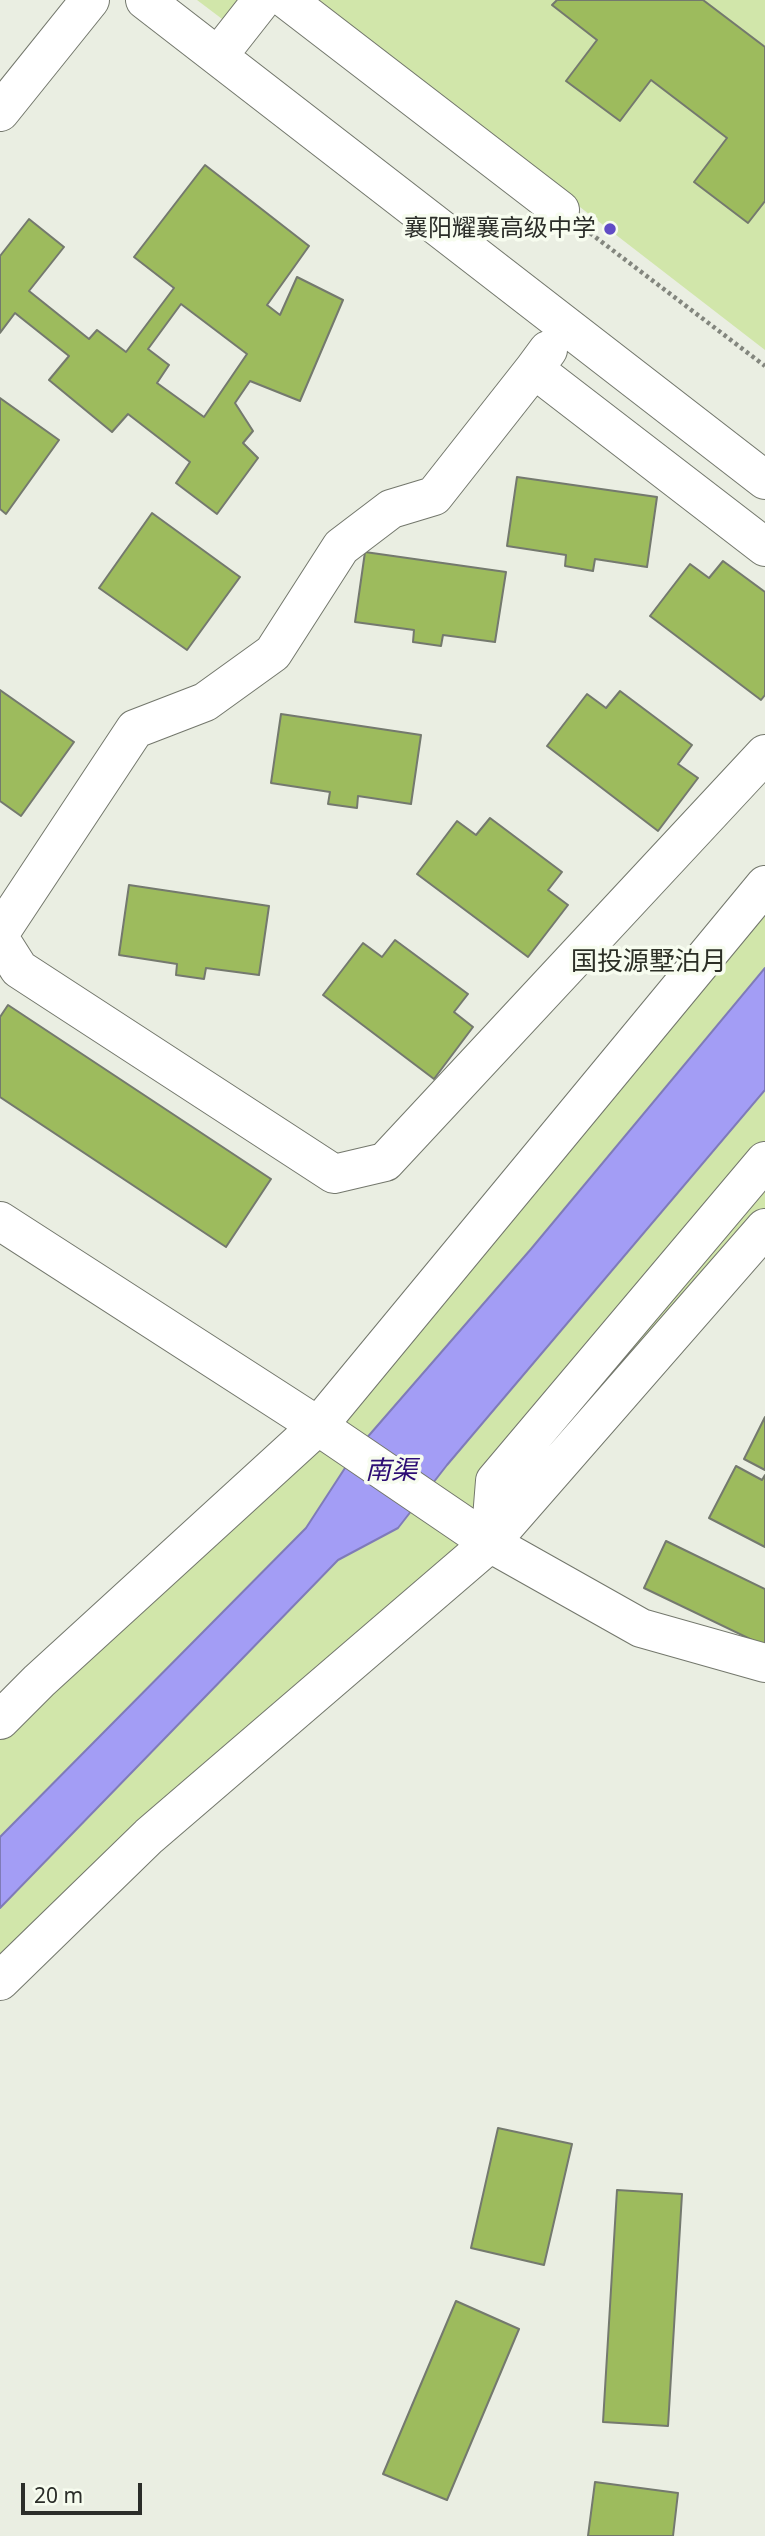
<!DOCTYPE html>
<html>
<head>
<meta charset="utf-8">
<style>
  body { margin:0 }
  #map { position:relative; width:765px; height:2536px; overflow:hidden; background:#eaeee2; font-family:"Noto Sans",sans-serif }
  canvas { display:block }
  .scale { position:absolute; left:21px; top:2483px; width:121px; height:32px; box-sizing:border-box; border:4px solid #2b2d29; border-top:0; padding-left:9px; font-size:21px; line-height:24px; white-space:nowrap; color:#2b2d29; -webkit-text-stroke:5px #f7fcef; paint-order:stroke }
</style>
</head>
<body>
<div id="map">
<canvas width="765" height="2536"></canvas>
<div class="scale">20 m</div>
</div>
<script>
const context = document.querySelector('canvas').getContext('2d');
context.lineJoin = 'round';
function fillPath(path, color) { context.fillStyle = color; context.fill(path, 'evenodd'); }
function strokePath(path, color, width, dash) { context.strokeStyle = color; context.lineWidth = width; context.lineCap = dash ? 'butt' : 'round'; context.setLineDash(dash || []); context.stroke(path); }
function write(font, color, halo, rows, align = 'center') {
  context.font = font + ' "Noto Sans","Noto Sans SC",sans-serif'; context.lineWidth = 7; context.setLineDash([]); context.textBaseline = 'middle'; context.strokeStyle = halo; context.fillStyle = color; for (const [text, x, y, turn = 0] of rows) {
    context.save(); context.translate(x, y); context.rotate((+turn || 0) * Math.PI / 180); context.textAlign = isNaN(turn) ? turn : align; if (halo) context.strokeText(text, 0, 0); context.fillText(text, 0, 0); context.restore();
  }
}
const green = new Path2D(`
  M197,0H262L238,31Z
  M312,0H765V350Z
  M765,885V1228L490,1543L0,1999V1720L318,1426Z`);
const water = new Path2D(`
  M765,968V1090L447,1465L398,1528L338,1560L0,1908V1837L306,1528L358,1448L531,1249Z`);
const building = new Path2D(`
  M557,0H703L765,47V201L748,223L694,182L727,138L651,80L620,121L566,81L597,40L552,5Z
  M205,165L309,246L267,305L280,315L297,277L343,300L300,401L250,381L235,403L253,431L243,443L258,458L217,514L176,483L190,462L128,414L112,432L49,380L69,356L15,313L0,333V256L29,219L64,247L29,291L89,339L97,330L126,352L174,288L134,257ZM181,304L247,354L204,417L157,383L169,365L148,349Z
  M0,398L59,440L6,514L0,509Z
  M517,477L657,497L647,567L595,559L593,571L565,566L566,555L507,546Z
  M152,513L240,577L187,650L99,588Z
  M365,552L506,572L495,642L443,635L441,646L413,642L414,630L355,622Z
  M723,561L765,592V695L761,700L650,616L690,564L709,578Z
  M0,690L74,742L21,816L0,801Z
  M620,691L692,745L678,764L698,778L658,831L547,746L587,694L606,708Z
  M281,714L421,735L411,804L358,796L357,808L328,804L330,792L271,783Z
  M490,818L562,872L548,890L568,905L528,957L417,874L457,821L476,835Z
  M129,885L269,906L259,975L206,968L204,979L176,975L177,964L119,955Z
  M395,940L468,994L454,1012L473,1027L434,1079L323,995L363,943L382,957Z
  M8,1005L271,1179L226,1247L0,1097V1017Z
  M765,1417V1470L744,1459Z
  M736,1466L762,1480L765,1475V1547L709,1518Z
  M666,1541L765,1589V1646L644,1588Z
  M498,2128L572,2144L544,2265L471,2248Z
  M617,2190L682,2194L668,2426L603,2422Z
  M456,2301L519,2329L447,2500L383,2474Z
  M595,2482L678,2493L673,2536H588Z`);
const path = new Path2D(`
  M590,233L765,366`);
const minor = new Path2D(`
  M145,0L765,480
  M287,0L560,210
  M218,56L262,0
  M0,112L90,0
  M548,350L534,369L765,547
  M0,933L135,729L205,702L273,653L341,547L391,509L434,496L534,369
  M0,939L19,969L334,1174L385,1162L765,754
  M0,1221L318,1426L490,1543L641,1628L765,1663
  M490,1543L495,1481L765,1161
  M0,1720L39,1681L318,1426L765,885
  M0,1981L149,1836L490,1543L765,1228`);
const markers = [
  [610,229,7,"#614cc5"]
];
const poiNames = [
  ["襄阳耀襄高级中学",596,229]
];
const neighbourhoodNames = [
  ["国投源墅泊月",649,963]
];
const waterNames = [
  ["南渠",391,1472]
];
fillPath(green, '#d1e6aa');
fillPath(water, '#a39df5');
strokePath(water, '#7f7bb8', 2);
fillPath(building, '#9dbb5d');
strokePath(building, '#74796e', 2);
strokePath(minor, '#73776c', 40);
strokePath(path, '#83867e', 4.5, [3.5, 3.5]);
strokePath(minor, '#fff', 38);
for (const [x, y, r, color] of markers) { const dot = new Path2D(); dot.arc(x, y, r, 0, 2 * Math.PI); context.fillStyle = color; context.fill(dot); strokePath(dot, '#f7fcef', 2.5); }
write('24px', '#2b2d29', '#f7fcef', poiNames, 'right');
write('26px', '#2c2f26', '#f7fcef', neighbourhoodNames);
write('italic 26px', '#2d0d74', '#f7fcef', waterNames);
</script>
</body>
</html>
